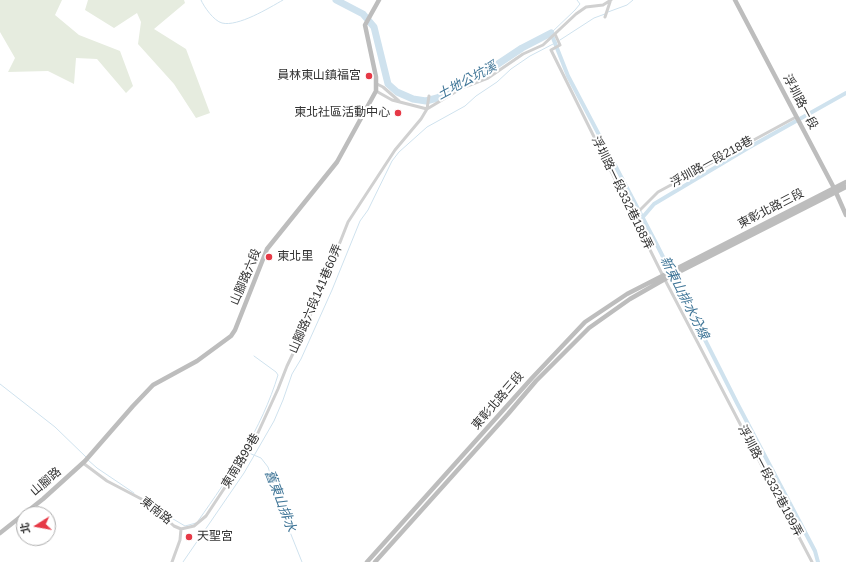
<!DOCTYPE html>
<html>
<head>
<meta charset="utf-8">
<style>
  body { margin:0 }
  #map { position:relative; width:846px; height:562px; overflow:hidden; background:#fff; font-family:Arial,"Noto Sans TC",sans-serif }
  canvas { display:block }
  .north { position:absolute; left:16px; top:506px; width:40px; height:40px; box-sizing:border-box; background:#fff; border:1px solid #adadad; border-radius:50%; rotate:259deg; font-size:11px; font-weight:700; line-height:16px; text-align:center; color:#333 }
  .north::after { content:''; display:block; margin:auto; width:14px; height:18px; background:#e63946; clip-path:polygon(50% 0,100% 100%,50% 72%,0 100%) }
</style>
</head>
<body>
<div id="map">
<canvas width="846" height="562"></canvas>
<div class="north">北</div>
</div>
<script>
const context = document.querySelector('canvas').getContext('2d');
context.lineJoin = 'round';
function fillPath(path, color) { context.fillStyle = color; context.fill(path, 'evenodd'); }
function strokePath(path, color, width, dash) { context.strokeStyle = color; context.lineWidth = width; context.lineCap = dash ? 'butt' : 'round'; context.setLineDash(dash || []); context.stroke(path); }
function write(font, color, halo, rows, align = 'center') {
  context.font = font + ' Arial,"Noto Sans TC",sans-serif'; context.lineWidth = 4; context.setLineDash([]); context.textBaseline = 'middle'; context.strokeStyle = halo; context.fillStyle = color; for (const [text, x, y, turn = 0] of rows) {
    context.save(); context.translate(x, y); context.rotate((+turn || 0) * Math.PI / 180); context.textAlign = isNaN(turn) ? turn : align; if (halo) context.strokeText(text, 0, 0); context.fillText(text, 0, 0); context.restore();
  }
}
const green = new Path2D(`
  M0,0H62L55,15L79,35L120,51L133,86L126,93L97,59L76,58L74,84L48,71L8,72L15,58L0,32Z
  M88,0H184L185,3L154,29L186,49L210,113L196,118L174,84L138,44L141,22L137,13L114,28L85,10Z`);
const stream = new Path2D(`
  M201,0C204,7 214,21 222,23C238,27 269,8 283,0
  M608,12L627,5L633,0
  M551,33L575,10L580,4L577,0
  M560,40L594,18L605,14
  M0,384L55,427L86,457
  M244,451L261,458L268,467L286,522L302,562
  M88,460L97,468L134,493
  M163,513L185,526L196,523
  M198,521C230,476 262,428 278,375L276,372L254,356
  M183,562L244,473L274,421L283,400L292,374L301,359L332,290L360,221L368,210L392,161L399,152L427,127L465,106L476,96L497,82L511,69L530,56L557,42`);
const canal = new Path2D(`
  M551,33L568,76L656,243L737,403L815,551L818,562
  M642,218L654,204L748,148L846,93`);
const river = new Path2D(`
  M336,0L363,14L374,27L388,84L397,92L413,99L426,101L437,98L450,91L467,78L489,70L522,48L551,33`);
const street = new Path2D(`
  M605,17L610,2
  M555,34L560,45L551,50L663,276L812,562
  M377,84L383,87L399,101
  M376,91L392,100L427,109L462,88L488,78L523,54L543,45L576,14L586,7L603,5L611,0
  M634,216L658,192L796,117
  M83,463L107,481L149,503L174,526L181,529
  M181,529L194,526L206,516L247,454L257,435L278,389L287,366L300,339L324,283L348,222L395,150L421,119L427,109L429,96
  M172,562L180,540L181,529`);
const secondary = new Path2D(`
  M735,0L834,188L846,215
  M0,533L43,499L85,461L133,406L153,385L197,361L231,336L235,330L267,249L337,162L376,91V77L365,25L379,0
  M367,562L532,378L585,322L627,294L846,182
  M375,562L508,414L536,381L589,328L630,299L665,279L846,187`);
const markers = [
  [369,76,4,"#e63946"],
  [398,113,4,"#e63946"],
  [269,257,4,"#e63946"],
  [189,537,4,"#e63946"]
];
const poiNames = [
  ["員林東山鎮福宮",361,76],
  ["東北社區活動中心",390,113],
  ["東北里",277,257,"left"],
  ["天聖宮",197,537,"left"]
];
const streetNames = [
  ["浮圳路一段",800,102,62],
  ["浮圳路一段218巷",712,162,-29],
  ["浮圳路一段332巷188弄",622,193,64],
  ["東彰北路三段",771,209,-27],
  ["山腳路六段",246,277,-67],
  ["山腳路六段141巷60弄",316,299,-67],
  ["東彰北路三段",498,401,-49],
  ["東南路99巷",241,461,-59],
  ["浮圳路一段332巷189弄",770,481,62],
  ["山腳路",46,482,-41],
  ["東南路",156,511,38]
];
const waterNames = [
  ["土地公坑溪",467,81,-28],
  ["新東山排水分線",684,298,63],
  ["舊東山排水",280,501,69]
];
fillPath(green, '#e6ecdf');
strokePath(stream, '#cfe2ee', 1);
strokePath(canal, '#cfe2ee', 4);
strokePath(river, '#cfe2ee', 7);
strokePath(street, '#d0d0d0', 3);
strokePath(secondary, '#bdbdbd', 4.5);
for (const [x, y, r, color] of markers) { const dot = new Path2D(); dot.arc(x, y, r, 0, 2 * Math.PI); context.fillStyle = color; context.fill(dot); strokePath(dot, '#fff', 1.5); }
write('12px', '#333', '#fff', poiNames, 'right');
write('12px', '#333', '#fff', streetNames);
write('italic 13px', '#3f7597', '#fff', waterNames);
</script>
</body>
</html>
